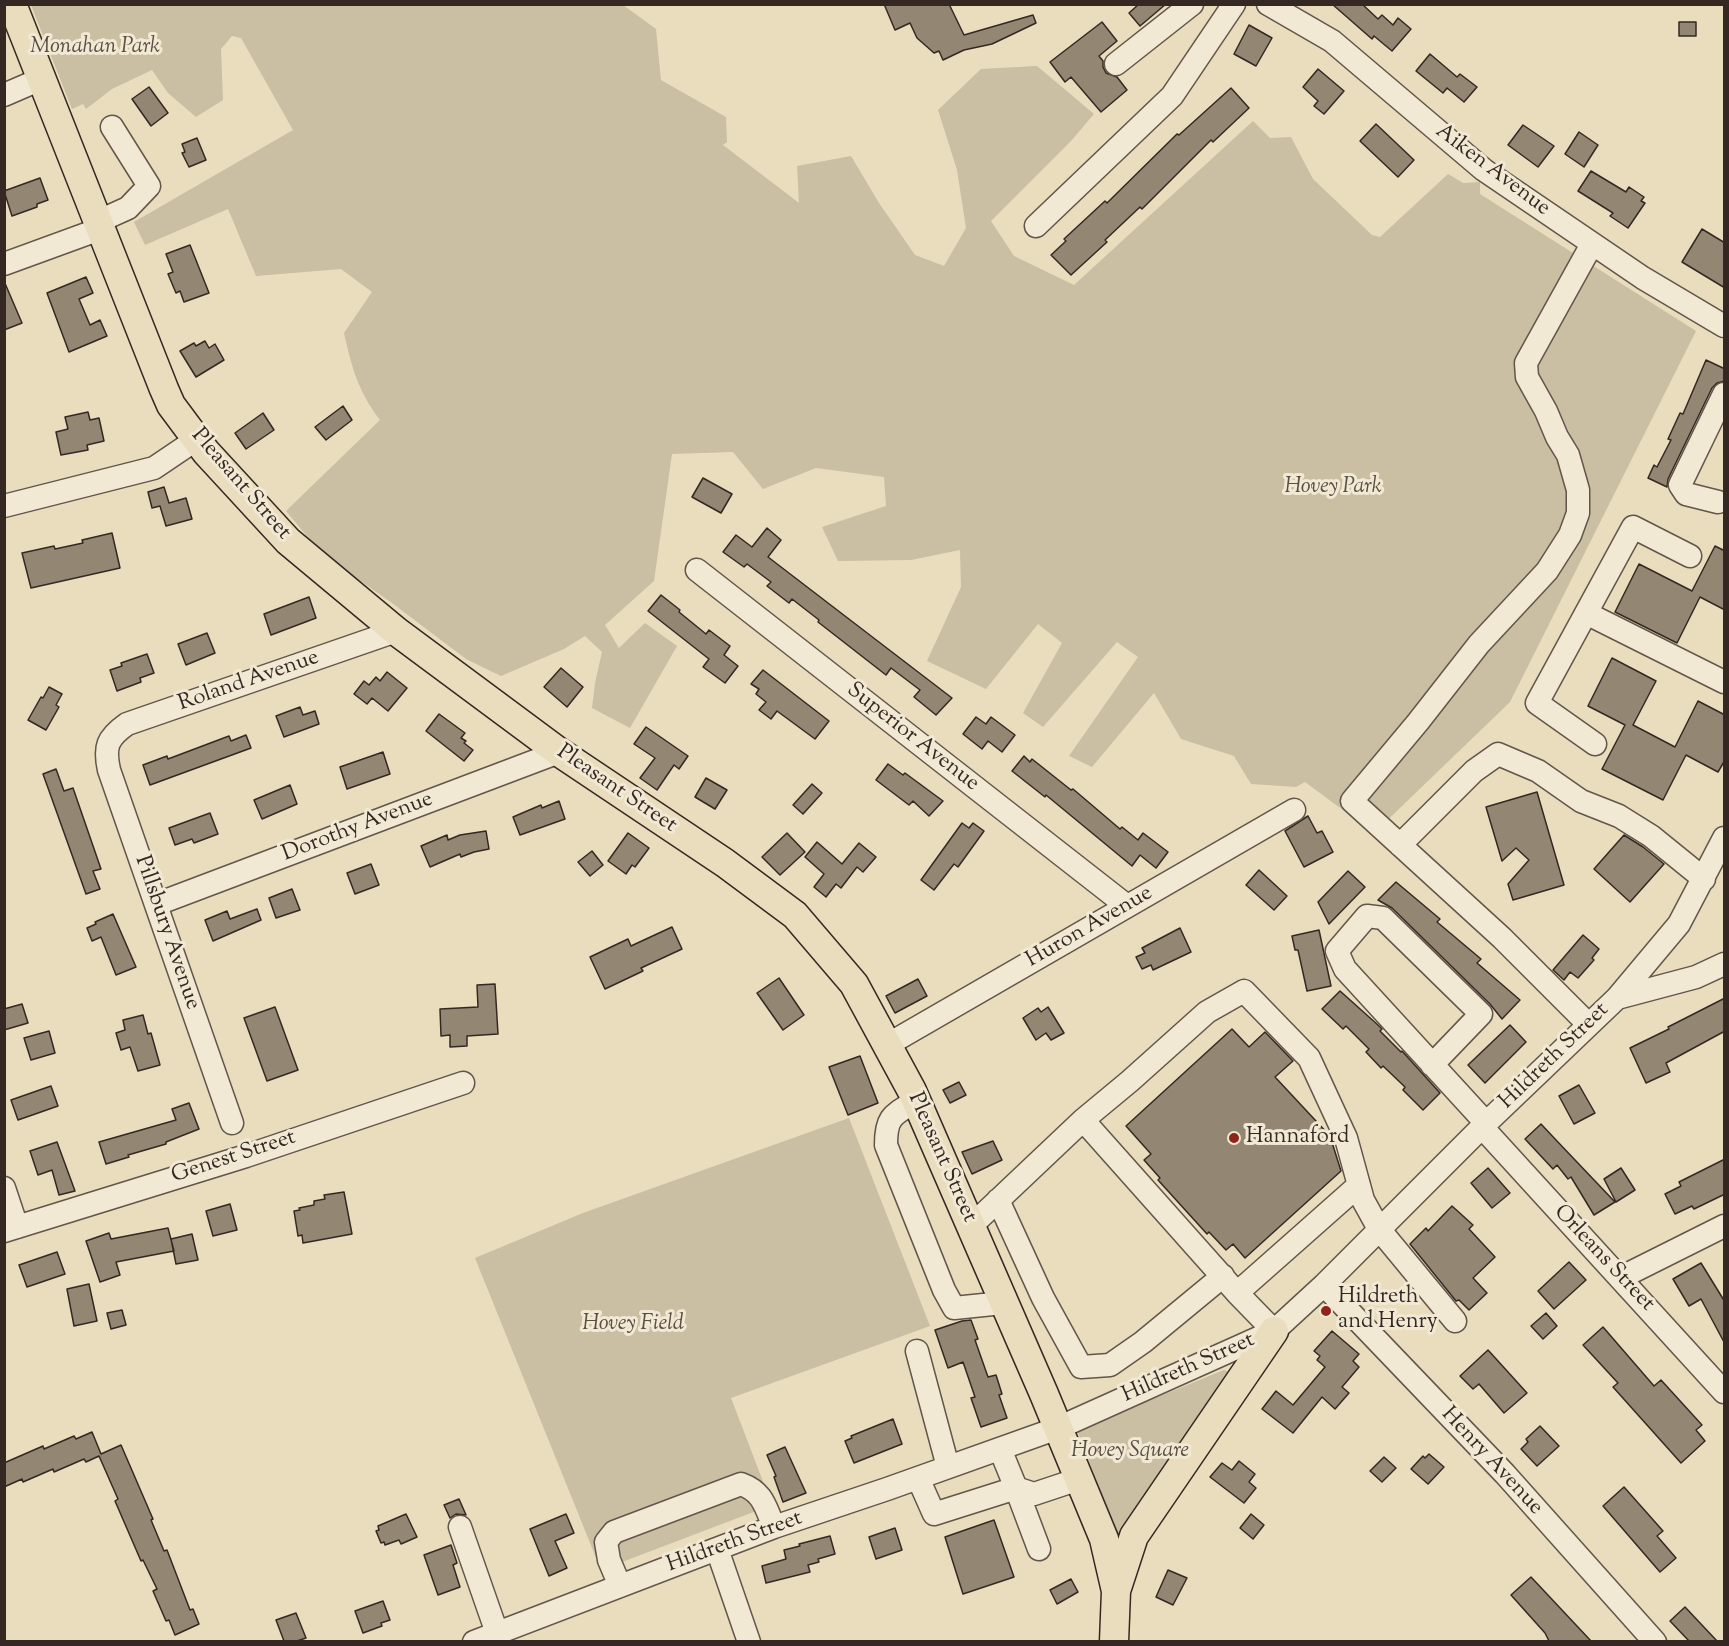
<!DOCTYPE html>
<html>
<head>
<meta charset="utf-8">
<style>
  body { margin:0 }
  #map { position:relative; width:1729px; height:1646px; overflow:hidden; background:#e9ddbd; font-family:"Sorts Mill Goudy",serif }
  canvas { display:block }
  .frame { position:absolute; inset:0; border:6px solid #352823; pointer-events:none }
</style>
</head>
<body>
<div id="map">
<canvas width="1729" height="1646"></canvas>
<div class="frame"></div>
</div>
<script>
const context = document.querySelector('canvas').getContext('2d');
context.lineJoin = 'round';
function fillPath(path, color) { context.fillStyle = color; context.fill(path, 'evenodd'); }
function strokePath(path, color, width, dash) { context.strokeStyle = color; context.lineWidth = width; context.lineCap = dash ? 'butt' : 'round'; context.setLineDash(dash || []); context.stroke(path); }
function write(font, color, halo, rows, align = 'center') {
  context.font = font + ' "Sorts Mill Goudy",serif'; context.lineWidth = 6; context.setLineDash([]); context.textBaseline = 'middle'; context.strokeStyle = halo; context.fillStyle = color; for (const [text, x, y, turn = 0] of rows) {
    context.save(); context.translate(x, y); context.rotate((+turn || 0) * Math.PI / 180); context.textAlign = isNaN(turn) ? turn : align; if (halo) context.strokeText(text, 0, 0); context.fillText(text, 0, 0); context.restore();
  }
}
const green = new Path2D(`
  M31,5H623L656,29L661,80L726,117L727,142L723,145L799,203L797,166L851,156L879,203L915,255L944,266L966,228L957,170L938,110L981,69L1037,66L1094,114L1071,141L991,221L1014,256L1074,285L1253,121L1270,138L1291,137L1313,179L1372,235L1380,237L1448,174L1463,183L1480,182V194L1696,331L1510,702L1374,833L1305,782L1296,787L1251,784L1234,756L1181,739L1154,693L1092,767L1069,756L1138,657L1117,642L1043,727L1023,713L1062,643L1038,624L986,689L927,661L961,587L960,550L911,560L838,561L822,527L886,506L884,477L816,468L763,489L733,452L672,454L654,581L605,625L619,648L645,623L677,646L630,728L592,708L595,683L602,652L585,636L564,649L501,676L466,659L392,603L322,554L286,511L380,420C358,391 352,368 344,333L372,292L341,269L256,276L228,209L145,245L134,222L293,130L241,38L232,36L221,49L223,100L196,117L168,93L152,70L112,89L86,109L83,104L72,109Z
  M849,1118L930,1326L731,1398L772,1505L601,1570L475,1258L583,1213Z
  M1224,1370L1230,1372L1119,1539L1077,1430Z`);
const building = new Path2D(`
  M884,4H949L964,35L1033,15L1036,23L992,44L964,50L943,60L939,51L934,53L917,38L910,23L895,30Z
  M1139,4H1166L1140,26L1129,13Z
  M1332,4H1362L1378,19L1382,15L1393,25L1398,18L1411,29L1392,51L1374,36L1372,39Z
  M1102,22L1117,41L1099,56L1103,61V67L1106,73L1117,77L1127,90L1101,112L1071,77L1065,82L1050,62Z
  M1679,22H1696V36H1679Z
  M1249,25L1272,38L1256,66L1234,54Z
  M1430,54L1457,77L1460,74L1477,87L1464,102L1447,88L1443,93L1416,71Z
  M1318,69L1344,91L1324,114L1314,106L1318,101L1303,87Z
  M149,87L168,113L151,126L132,99Z
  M1231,88L1249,108L1213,142L1211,140L1142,209L1140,207L1105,240L1107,242L1071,275L1051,255L1066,241L1064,239L1105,201L1107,203L1177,134L1179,135Z
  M1376,124L1414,160L1398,177L1360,141Z
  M1523,125L1554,146L1538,167L1508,145Z
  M1579,132L1598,145L1584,167L1565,154Z
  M197,138L206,160L189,167L182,153L185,152L182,144Z
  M1591,171L1626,192L1629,187L1644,197L1641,201L1645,203L1628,228L1610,216L1613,213L1578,191Z
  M40,178L48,200L37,204V207L12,216L4,191Z
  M1702,229L1725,243V288L1682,262Z
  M190,245L209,293L184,302L180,291L176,293L168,274L173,272L166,254Z
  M86,277L93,293L79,299L90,325L100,320L107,336L69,352L47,293Z
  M4,281L22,323L4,330Z
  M205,341L209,348L215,344L224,360L196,377L180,351L194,343L196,346Z
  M1706,360L1725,369V381L1717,383L1712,388L1668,479L1667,487L1648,478L1654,465L1657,467L1671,440L1668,439L1680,413L1683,414Z
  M343,406L352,420L326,440L315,427Z
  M88,412L90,420L99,418L104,441L87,445L88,450L61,455L56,432L68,429L65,417Z
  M263,413L274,430L246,449L235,433Z
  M703,478L732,494L721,513L692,497Z
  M164,487L169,503L186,498L192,519L166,526L160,506L152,508L148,492Z
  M767,528L781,540L768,557L952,698L936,715L914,697L920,690L891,668L886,675L818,622L819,620L792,599L789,603L767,586L771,582L747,564L744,567L723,552L736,535L752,547Z
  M112,533L120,568L31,588L22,553L54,546L55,549L83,543L82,540Z
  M1715,546L1725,551V610L1700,597L1677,643L1615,612L1639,564L1692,591Z
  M661,595L680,610L679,612L706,634L709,630L730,646L724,655L738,666L725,683L703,667L709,659L648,611Z
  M309,597L316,618L271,635L264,614Z
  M207,633L215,653L186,665L178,644Z
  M147,654L154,673L140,678L141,682L117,691L110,670L122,666L121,663Z
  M1612,658L1656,681L1633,725L1675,747L1698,701L1725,715V760L1718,772L1686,755L1663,800L1602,769L1625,725L1588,706Z
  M561,668L583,687L567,707L544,687Z
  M763,670L829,721L815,739L777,711L771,719L759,710L766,702L756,694L759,689L751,684Z
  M387,672L407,688L388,711L372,698L367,704L354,694L364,681L369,685L376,677L380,681Z
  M49,687L62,694L56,705L59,707L46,730L28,720L41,697L43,698Z
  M300,707L303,715L315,711L319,724L284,737L276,716Z
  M439,714L465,733L461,738L466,741L464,743L473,750L464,761L426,731Z
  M976,717L986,724L991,717L1015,735L1002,752L988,741L982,749L963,734Z
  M646,727L688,756L679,769L674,765L657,790L640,778L655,758L634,744Z
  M246,735L251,748L150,785L143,765L167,756L168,759L229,736L231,741Z
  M383,752L390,774L347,789L340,767Z
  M1024,756L1030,762L1032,759L1071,790L1073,789L1120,829L1122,827L1138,840L1143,833L1168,852L1156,868L1140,855L1132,866L1046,795L1045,797L1012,771Z
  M888,764L903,775L905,773L943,801L929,816L913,801L909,805L876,780Z
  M56,769L64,791L73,788L101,869L93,871L100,889L86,894L43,774Z
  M706,778L727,790L715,809L695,797Z
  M812,784L822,793L803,814L793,805Z
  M290,785L297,804L262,819L254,800Z
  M1537,792L1564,885L1513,900L1508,884L1529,860L1516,848L1502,861L1486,807Z
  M559,801L565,819L520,835L513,817L541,805L542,808Z
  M210,813L218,834L194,843L192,839L175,845L169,828Z
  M1308,816L1317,833L1322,831L1333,852L1304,867L1285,831Z
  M962,823L969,828L973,823L984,831L958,867L954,864L934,890L921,880Z
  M486,831L489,849L474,852L461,857L460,854L430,867L421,846L447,835L448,840L460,835Z
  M628,833L649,848L635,867L632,865L626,874L608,861Z
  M787,833L805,852L780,875L762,857Z
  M1624,835L1643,847L1664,864L1630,902L1594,869Z
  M817,842L842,864L859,843L876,857L863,872L857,867L841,888L836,884L826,897L814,887L824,874L805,857Z
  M592,851L603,865L590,876L578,862Z
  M371,864L379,885L355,894L347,873Z
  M1259,870L1287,896L1274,910L1246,885Z
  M1348,871L1365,887L1329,924L1318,902Z
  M1396,882L1440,919L1437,922L1481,959L1477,963L1520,1000L1502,1019L1490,1004L1392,908L1378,900Z
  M292,889L300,910L276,918L269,898Z
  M257,909L261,920L213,941L205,920L227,911L230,919Z
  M113,914L136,967L116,975L101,937L92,941L87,928L96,924L95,922Z
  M672,927L682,949L641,968L643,971L605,989L590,957L628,939L631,946Z
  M1180,928L1191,952L1153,970L1151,965L1142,969L1136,957L1145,953L1142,948Z
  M1319,930L1331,986L1307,991L1298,950H1295L1292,936Z
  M1583,935L1599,949L1592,958L1594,960L1578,978L1570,972L1564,980L1553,970Z
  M779,978L804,1015L783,1030L757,993Z
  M918,979L927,996L895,1013L886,996Z
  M495,984L498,1034L467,1036V1046L450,1047V1035L441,1036L440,1009L478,1007L477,985Z
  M1340,991L1378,1025L1382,1029L1380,1031L1401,1052L1402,1051L1440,1093L1423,1110L1403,1090L1405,1087L1383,1066L1381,1068L1366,1052L1369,1049L1346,1026L1343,1029L1322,1009Z
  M1725,998V1031L1666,1063L1670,1072L1646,1083L1630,1048L1669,1029L1668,1027Z
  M22,1004L28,1023L4,1030V1009Z
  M275,1007L298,1070L267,1081L244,1018Z
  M1048,1007L1064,1033L1051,1040L1046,1033L1036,1040L1023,1018L1038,1008L1041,1012Z
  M143,1015L148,1034L151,1033L160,1065L138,1071L130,1047L121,1050L116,1033L125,1030L123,1020Z
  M1510,1025L1526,1042L1485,1083L1468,1065Z
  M1232,1029L1249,1047L1265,1032L1293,1061L1275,1077L1330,1136L1341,1171L1245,1258L1233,1244L1226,1250L1209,1232L1207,1234L1158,1180L1160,1178L1144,1160L1151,1154L1126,1126Z
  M49,1031L55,1053L31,1060L24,1038Z
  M860,1056L878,1103L848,1115L829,1067Z
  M959,1082L966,1095L950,1103L943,1090Z
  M1579,1085L1595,1113L1574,1124L1559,1096Z
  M51,1086L58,1106L18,1120L11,1100Z
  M189,1103L199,1129L166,1142V1144L128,1155L129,1157L106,1164L99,1142L176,1120L172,1109Z
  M1541,1124L1556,1140L1615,1202L1594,1215L1571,1177L1568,1179L1557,1165L1553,1169L1525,1139Z
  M993,1141L1002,1160L972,1174L962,1152Z
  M57,1142L75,1191L59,1195L52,1170L38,1175L30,1151Z
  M1725,1159V1194L1694,1209L1692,1206L1675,1214L1665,1194L1681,1186L1679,1182Z
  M1488,1168L1510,1193L1492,1208L1471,1183Z
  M1621,1168L1635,1190L1616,1202L1604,1179Z
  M344,1192L352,1234L303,1243L302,1235L298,1236L294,1211L300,1210L299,1208L314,1205V1201L325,1199L324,1195Z
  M230,1204L237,1230L213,1236L206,1211Z
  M1452,1206L1473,1225L1469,1229L1495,1257L1473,1278L1487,1293L1469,1310L1459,1300L1456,1301L1410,1244L1426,1228L1428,1231Z
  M168,1228L174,1251L116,1262L120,1275L100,1282L86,1241L109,1233L111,1239Z
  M192,1234L198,1260L176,1264L171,1239Z
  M57,1252L65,1274L27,1287L19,1265Z
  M1569,1262L1586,1280L1554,1309L1538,1291Z
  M1701,1263L1725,1302V1344L1701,1299L1689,1306L1673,1279Z
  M89,1284L97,1321L74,1326L67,1289Z
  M122,1310L126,1325L111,1329L107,1313Z
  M1546,1313L1557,1326L1543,1339L1531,1326Z
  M971,1320L978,1339L975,1340L988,1377L996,1375L1002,1394L999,1395L1007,1418L981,1427L971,1398L975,1397L963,1362L948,1368L935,1330L962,1321Z
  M1603,1327L1654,1386L1661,1380L1702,1425L1696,1430L1705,1441L1681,1463L1613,1387L1618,1383L1583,1345Z
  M1332,1331L1359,1354L1353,1361L1359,1367L1342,1387L1349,1393L1335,1409L1322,1397L1293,1433L1262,1409L1276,1391L1293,1405L1325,1367L1317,1360L1320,1356L1314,1351Z
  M1488,1350L1527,1393L1504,1413L1479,1384L1473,1389L1460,1376Z
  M893,1419L902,1444L854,1463L845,1441L852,1438L851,1436Z
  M1540,1426L1559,1446L1537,1466L1521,1449L1528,1442L1526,1439Z
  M92,1432L101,1454L121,1445L153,1519L151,1520L164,1551L167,1550L190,1610L193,1609L199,1624L175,1635L169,1620L166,1621L153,1591L157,1589L143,1560L141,1561L115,1501L118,1499L99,1456L86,1462L84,1459L54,1472L53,1469L23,1482L22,1479L4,1487V1463L43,1446L44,1449L74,1436L76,1439Z
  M785,1447L806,1493L783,1502L774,1477L776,1476L767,1455Z
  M1429,1454L1444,1467L1428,1484L1411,1469L1423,1456L1425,1458Z
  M1384,1457L1396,1468L1382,1482L1370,1471Z
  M1239,1461L1255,1474L1249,1482L1256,1488L1244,1503L1210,1477L1222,1463L1232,1470Z
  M1624,1487L1663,1531L1657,1536L1676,1558L1660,1572L1603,1506Z
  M459,1499L466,1515L456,1514L450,1518L444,1505Z
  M406,1514L417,1537L401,1544L399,1540L385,1545L384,1542L381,1543L376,1531L379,1530L378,1526Z
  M566,1514L574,1533L555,1541L567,1568L549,1576L530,1529Z
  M1251,1514L1264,1525L1253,1539L1240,1528Z
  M994,1520L1014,1577L963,1594L945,1537Z
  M895,1528L902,1550L876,1559L869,1537Z
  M830,1536L835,1554L818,1559L819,1562L808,1565L810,1572L766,1583L762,1566L786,1559L784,1550L800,1546L799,1544Z
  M451,1545L457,1563L453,1565L460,1587L438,1595L424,1555Z
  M1168,1570L1187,1578L1173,1605L1156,1597Z
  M1531,1577L1591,1641H1549L1545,1633L1511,1595Z
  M1071,1579L1078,1592L1057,1604L1050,1590Z
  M383,1601L390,1620L381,1623L382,1626L363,1633L355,1611Z
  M1685,1607L1717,1641H1689L1670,1621Z
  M296,1613L306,1638L297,1641H284L276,1620Z`);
const minor = new Path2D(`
  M1268,4L1332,41L1484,170L1643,278L1724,326
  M1116,64L1192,4
  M4,95L41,79
  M97,222L128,208L149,186L112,127
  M1036,226L1172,96L1234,4
  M4,264L100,229
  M1718,502L1686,494L1680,485L1724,394
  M4,506L154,468L197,439
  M697,570L1127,906
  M1586,613L1724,682
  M1595,744L1537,703L1633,527L1690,556
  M1400,845L1474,771L1498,754L1538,771L1581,801L1619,816L1651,836L1704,879
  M157,904L559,752
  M1617,998L1696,977L1724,964
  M1588,1024L1502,938L1352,801L1418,722L1479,644L1547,571L1570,535L1578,513V490L1568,455L1557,437L1546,411L1527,377L1526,363L1592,244
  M887,1045L1294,810
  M1432,1065L1481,1014L1383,918L1367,916L1337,951L1345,969L1486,1123
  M916,1101C893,1115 886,1116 886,1145L944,1290L954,1308L1003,1303
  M1083,1120L1130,1081L1207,1012L1244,991L1309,1058L1346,1138L1363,1200L1379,1229L1455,1321
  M232,1123L109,770C104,747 107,738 127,724L396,631
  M1482,1127L1724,1392
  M4,1188L17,1227
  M998,1200L1043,1298L1081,1367L1110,1365L1143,1342L1223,1276
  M971,1226L1083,1120L1237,1293L1274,1331
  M4,1231L246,1156L463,1083
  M1620,1278L1724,1226
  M1324,1285L1505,1474L1655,1642
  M1237,1293L1359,1185
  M917,1351L948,1467
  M1000,1449L1016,1488L1034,1494L1079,1479
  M918,1478L934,1514L1016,1488L1039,1549
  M460,1527L497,1633
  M717,1549L749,1642
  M620,1586L609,1560L606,1542L614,1532L741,1484C763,1492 765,1506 774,1527
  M474,1642L774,1527L887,1489L1058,1428L1274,1331L1324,1285L1482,1127L1617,998L1679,924L1724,838`);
const major = new Path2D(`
  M12,4L164,389L171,405L206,452L288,541L396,631L559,752L725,863L795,915L854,984L912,1091L1044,1394L1104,1539L1116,1591L1114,1642
  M1116,1591L1134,1536L1274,1331`);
const markers = [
  [1234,1138,6,"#8f2418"],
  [1326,1311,6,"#8f2418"]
];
const parkNames = [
  ["Monahan Park",95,48],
  ["Hovey Park",1333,488],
  ["Hovey Field",633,1325],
  ["Hovey Square",1130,1452]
];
const streetNames = [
  ["Aiken Avenue",1492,171,37],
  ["Pleasant Street",240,485,49],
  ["Roland Avenue",249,682,-19],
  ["Superior Avenue",912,738,38],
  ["Pleasant Street",616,790,34],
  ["Dorothy Avenue",358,828,-21],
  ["Huron Avenue",1090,928,-30],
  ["Pillsbury Avenue",166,933,71],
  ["Hildreth Street",1555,1057,-44],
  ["Genest Street",234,1158,-18],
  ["Pleasant Street",941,1158,66],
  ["Orleans Street",1603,1259,47],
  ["Hildreth Street",1189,1369,-24],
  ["Henry Avenue",1491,1462,47],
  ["Hildreth Street",735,1543,-20]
];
const poiNames = [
  ["Hannaford",1246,1138],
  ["Hildreth",1338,1298],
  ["and Henry",1338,1323]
];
fillPath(green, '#cabea3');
fillPath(building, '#938673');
strokePath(building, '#352823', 1.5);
strokePath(minor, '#62554a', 25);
strokePath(major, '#352823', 31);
strokePath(minor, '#f1e9d4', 22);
strokePath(major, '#e9ddbd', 28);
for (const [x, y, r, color] of markers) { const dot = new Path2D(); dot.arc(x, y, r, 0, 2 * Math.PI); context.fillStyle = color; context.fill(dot); strokePath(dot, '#f1e9d4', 2); }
write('italic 22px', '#5a4e43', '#f1e9d4', parkNames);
write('22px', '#352823', '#f1e9d4', streetNames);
write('22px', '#352823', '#f1e9d4', poiNames, 'left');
</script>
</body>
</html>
